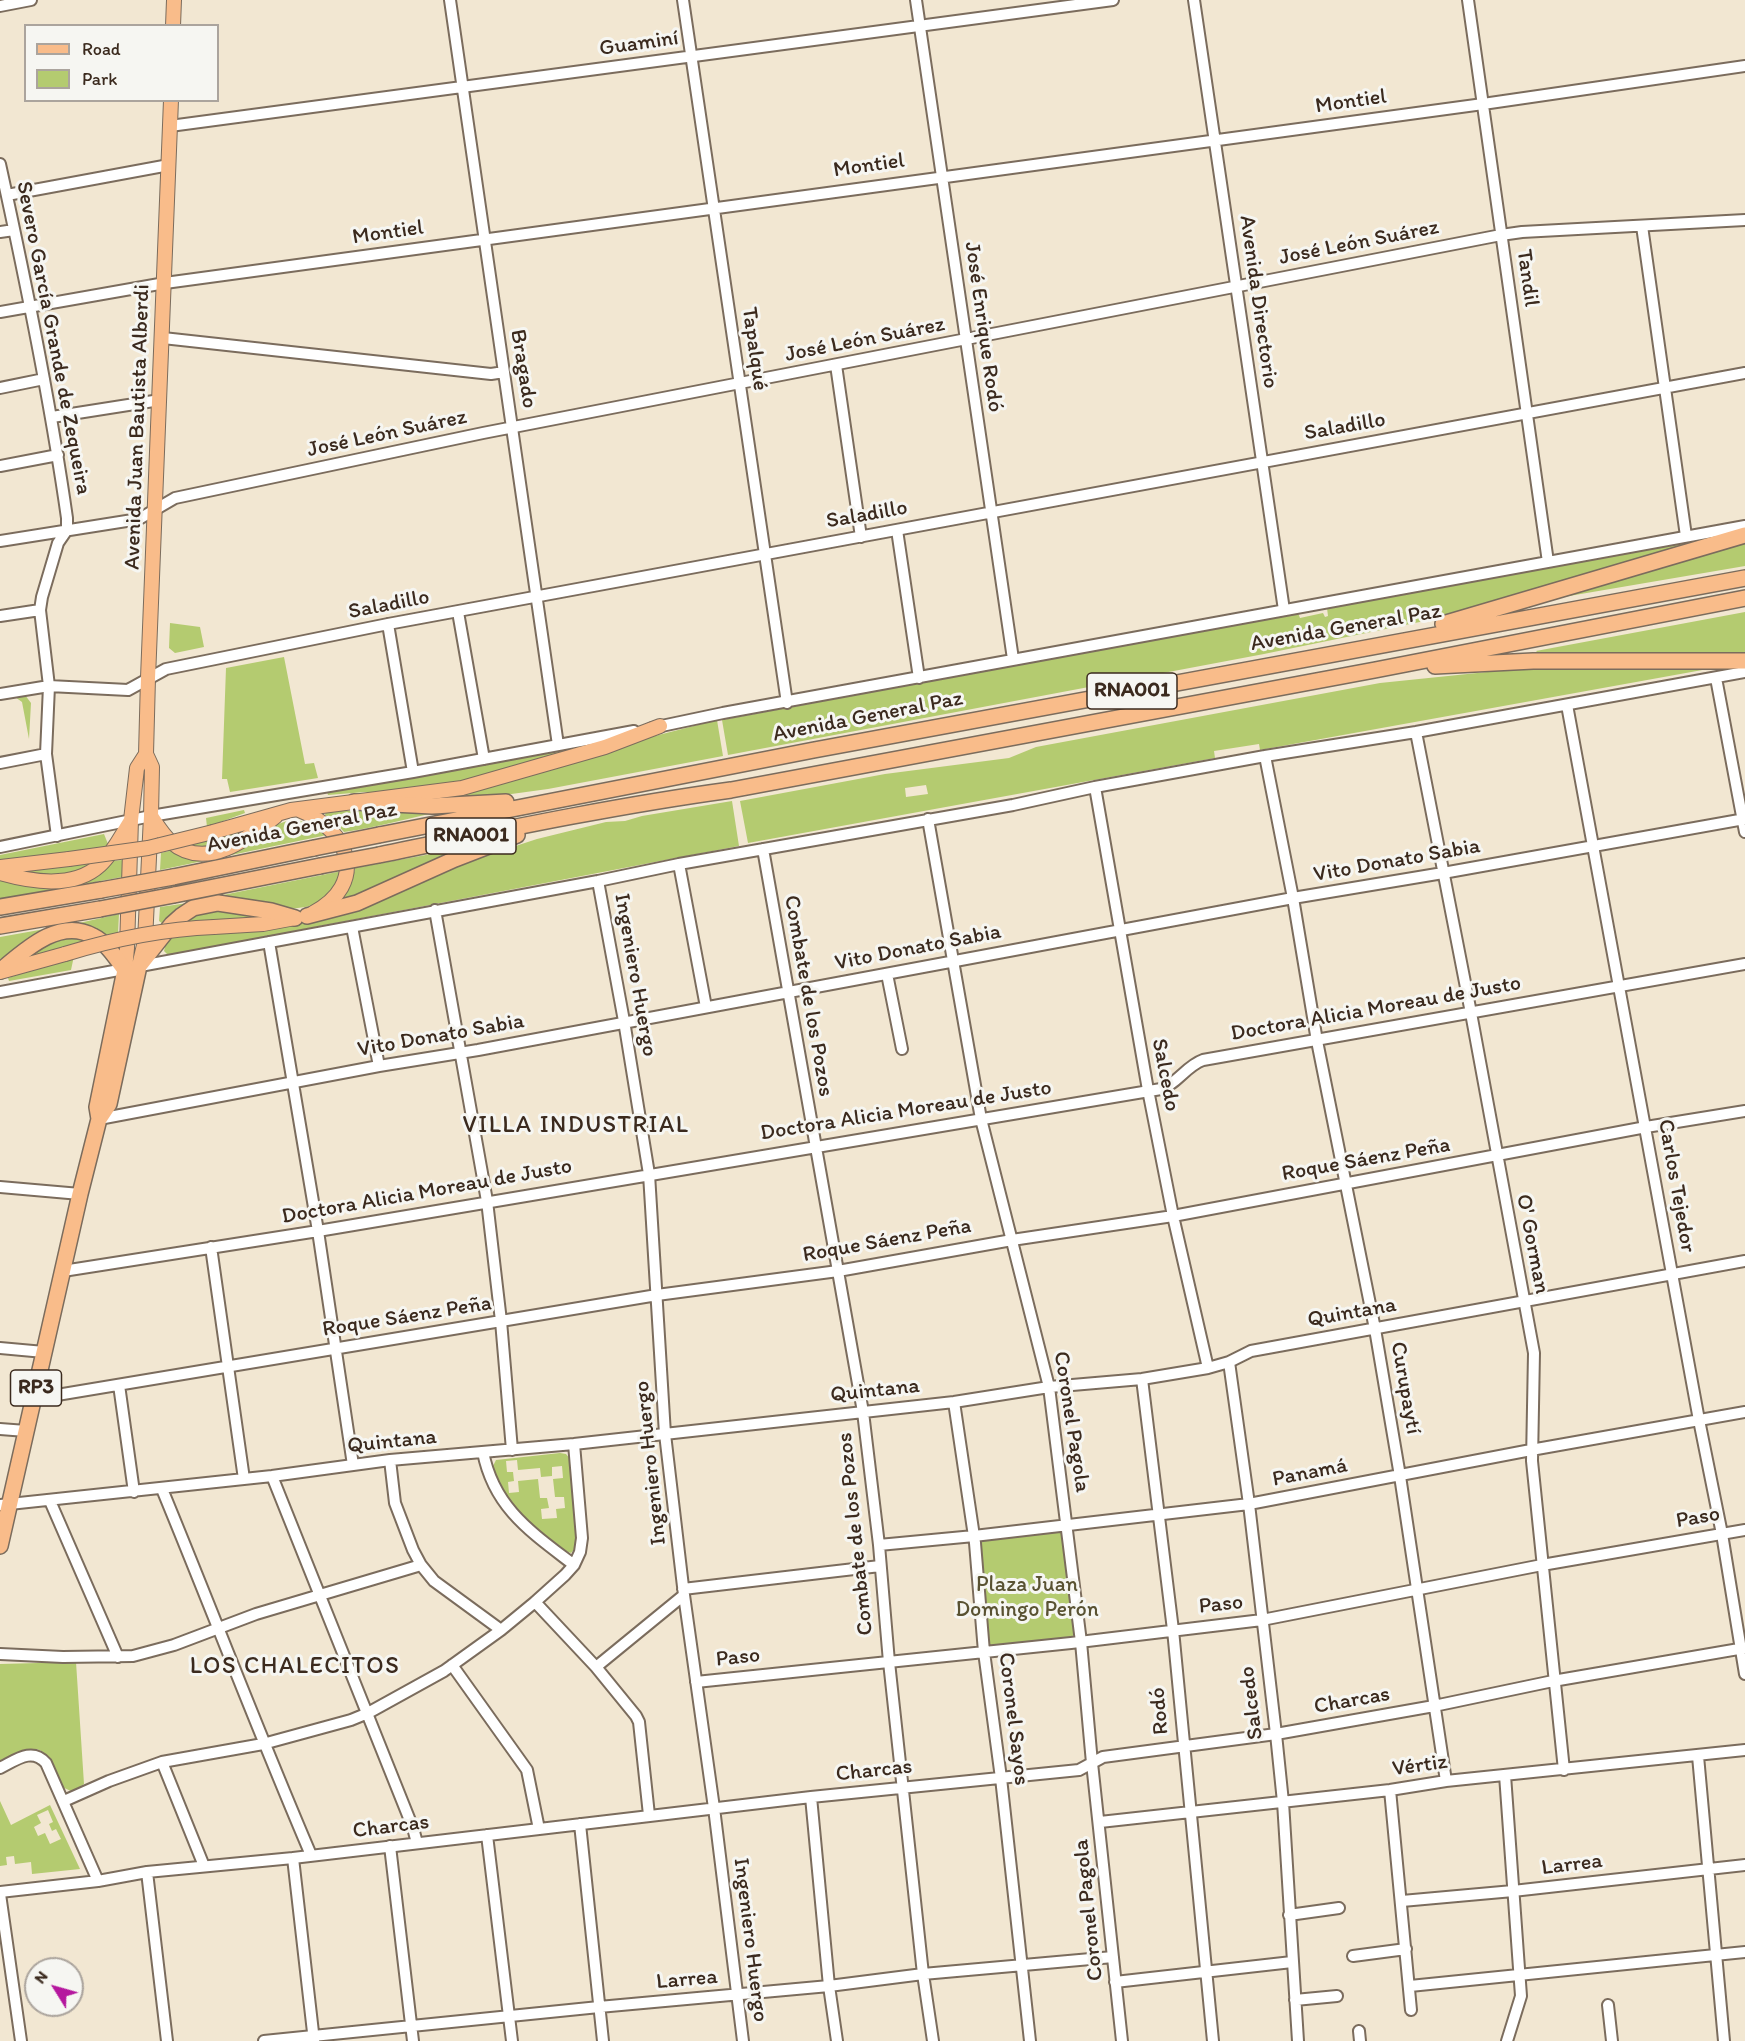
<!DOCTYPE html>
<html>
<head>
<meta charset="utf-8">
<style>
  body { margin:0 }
  #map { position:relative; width:1745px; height:2041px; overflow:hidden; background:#f2e7d2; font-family:Itim,sans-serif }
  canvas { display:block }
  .legend { position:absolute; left:24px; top:24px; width:195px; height:78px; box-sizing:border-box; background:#f6f6f2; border:2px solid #aba49d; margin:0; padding:8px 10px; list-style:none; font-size:18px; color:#3b2a1e }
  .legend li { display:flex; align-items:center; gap:12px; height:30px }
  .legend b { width:30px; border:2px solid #aba49d }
  .north { position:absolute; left:24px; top:1957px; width:60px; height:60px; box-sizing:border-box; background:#f6f6f2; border:2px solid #aba49d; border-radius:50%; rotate:307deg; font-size:16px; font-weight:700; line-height:24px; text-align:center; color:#3b2a1e }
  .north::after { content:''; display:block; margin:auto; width:21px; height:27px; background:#b5179e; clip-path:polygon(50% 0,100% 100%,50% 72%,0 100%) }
</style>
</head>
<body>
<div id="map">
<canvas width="1745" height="2041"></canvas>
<ul class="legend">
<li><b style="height:8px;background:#f9bc8a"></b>Road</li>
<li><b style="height:16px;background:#b4cb70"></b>Park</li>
</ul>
<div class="north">N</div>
</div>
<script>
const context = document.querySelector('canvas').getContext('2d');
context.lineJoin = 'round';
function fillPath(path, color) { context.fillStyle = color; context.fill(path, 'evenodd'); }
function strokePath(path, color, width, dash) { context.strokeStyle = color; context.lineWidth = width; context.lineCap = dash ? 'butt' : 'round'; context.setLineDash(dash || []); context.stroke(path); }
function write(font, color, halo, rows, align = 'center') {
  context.font = font + ' Itim,sans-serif'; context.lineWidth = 6; context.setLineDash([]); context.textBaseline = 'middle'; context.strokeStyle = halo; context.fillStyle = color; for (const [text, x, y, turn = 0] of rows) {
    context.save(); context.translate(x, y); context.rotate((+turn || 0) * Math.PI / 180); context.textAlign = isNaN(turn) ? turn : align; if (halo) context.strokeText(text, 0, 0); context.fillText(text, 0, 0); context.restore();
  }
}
const green = new Path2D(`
  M1717,536L1444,617L1264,654L728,755L722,720L1298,613L1300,618L1323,613L1325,617L1328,616L1327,608Z
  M1745,539V566L1528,603Z
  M1745,612V656L1538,653L1536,651Z
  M170,623L200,627L204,647L175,653L169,648Z
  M284,657L305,764L314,763L318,778L230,792L227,779H222L226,668Z
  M1719,667L1260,750L1259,744L1214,751L1215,758L748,843L740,801L885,774L1009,758L1036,747L1380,683L1516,669ZM926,785L928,794L906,797L905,788Z
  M25,695L31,703L29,739L22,702L15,697Z
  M717,720L723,756L548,789L475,799L406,800Z
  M579,747V750L459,782L374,793L365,792L328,795L327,792Z
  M732,801L739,846L168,955L164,951L166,943L171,937L299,924L345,912L476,859L537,839L606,822L625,821L642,816Z
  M244,810L245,813L207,827L206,818Z
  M447,810C413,817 379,827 344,832L334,821L325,815L326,811Z
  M293,819L315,825L327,835L160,870L161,853L173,850L183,856Z
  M255,828C239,835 208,856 192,844L222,834Z
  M104,834L108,844L102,850L0,860V855Z
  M464,848L377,889L341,900L352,882L355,868Z
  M122,860V877L0,900V879L32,885L112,861Z
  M94,863C67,882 43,875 13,870Z
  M342,871C337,880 333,893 324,899C297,919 240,903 208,898Z
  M195,902L172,913L163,924L159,921L160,907Z
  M220,908L262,917L180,923L185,918Z
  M119,914L118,933L103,936L66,926Z
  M56,927L11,955L0,959V937Z
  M62,936L91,940L18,960Z
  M74,956L71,970L9,981L8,978Z
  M560,1453L566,1454L571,1460L579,1544L571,1553C555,1549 513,1508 503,1494C498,1486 495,1476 492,1468L496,1460ZM517,1460L518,1470L540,1468L541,1477L552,1476V1467L562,1466L563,1478L553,1479L555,1497H564L565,1508L556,1509L557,1518L542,1519L541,1509L549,1508L547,1498H540L538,1479L518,1481L519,1492L509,1493L508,1482L514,1481L513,1472H507L506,1461Z
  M1062,1531L1075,1628L1074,1635L1070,1638L994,1647L989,1645L987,1639L979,1539Z
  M76,1662L84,1784L73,1792L60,1786C41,1742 45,1743 0,1761V1664Z
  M0,1801L11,1825L50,1805L80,1869L32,1874L31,1862L15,1864L14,1856L6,1857L7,1865L0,1866ZM48,1810L53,1822L49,1824L52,1831L56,1829L61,1839L50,1844L45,1833L38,1836L34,1827L41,1823L37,1815Z`);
const minor = new Path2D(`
  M450,0L558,745
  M683,0L787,703
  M916,0L1013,659
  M1194,0L1284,610
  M1468,0L1548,562
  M0,6L31,0
  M170,126L1113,0
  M0,164C26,282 50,399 67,518V530L58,543L42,597L40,610L49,686L46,754L57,836
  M7,195L169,165
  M1642,226L1686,536
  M0,232L14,230
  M0,312L165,283L1483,104L1745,66
  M163,338L491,374L504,372
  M836,365L861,537
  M0,388L44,379
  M52,417L160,400
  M0,466L58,455
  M897,530L919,678
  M0,541L139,519L175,498L483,433L1501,235L1522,232L1745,220
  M458,612L484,759
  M0,616L40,610
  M388,624L413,772
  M1716,678L1745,832
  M0,694L49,686L128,690L166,669L388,624L1745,373
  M1567,705L1699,1420L1722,1534L1745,1674
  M652,728L723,713L1745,526
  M1416,732L1471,1013L1534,1353L1532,1461L1564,1770
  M1265,756L1293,898L1317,1041L1375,1329L1400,1476L1446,1781
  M0,763L46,754
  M1095,787L1148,1090L1173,1216L1208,1368
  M928,819L981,1119L1049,1387L1081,1642L1092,1763L1122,2041
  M0,847L151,816L413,772L634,731
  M763,849L863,1412L879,1545L889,1662L923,1974L933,2041
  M679,864L706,1007
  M598,881L624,1021L649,1174L665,1434L684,1595L714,1808L743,2041
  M435,910L487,1201L501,1321L512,1450
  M352,927L379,1066
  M269,942L318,1231L353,1465
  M887,974L902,1049
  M0,992L598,881L679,864L1013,805L1095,787L1265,756L1416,732L1745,672
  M99,1119L379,1066L478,1050L1293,898L1443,873L1745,819
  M0,1187L80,1194
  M211,1247L244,1479
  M63,1271L318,1231L1161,1089C1177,1084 1186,1066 1203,1060L1745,964
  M0,1348L44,1352
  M1229,1362L1249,1504L1276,1734L1283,1802L1298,2041
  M1142,1379L1173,1630L1213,2041
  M119,1385L134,1492
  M34,1397L51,1396L657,1295L838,1271L1012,1240L1173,1216L1646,1127L1745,1111
  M954,1402L975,1543L984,1652L1001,1778L1030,2041
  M0,1429L26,1431
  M483,1452C494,1508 531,1532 574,1565
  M390,1460L395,1503L413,1550L421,1565L434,1581L501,1630
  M272,1476L413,1828L417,1843
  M162,1489C212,1610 259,1734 311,1855
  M50,1501L118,1657
  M0,1505L272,1476L390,1460L574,1444L954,1402L1049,1387L1142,1379L1208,1368L1229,1362L1251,1351L1745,1261
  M879,1545L974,1536L1249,1504L1531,1450L1745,1412
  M683,1589L880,1566
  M535,1602L596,1667L636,1716L639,1722L649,1815
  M0,1654L63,1657L133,1656L174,1645L256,1614L421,1565
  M452,1665L527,1770L539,1829
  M596,1667L684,1595
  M696,1682L1071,1643L1262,1620L1542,1565L1745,1530
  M1698,1756L1724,2041
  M162,1762L204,1866
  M0,1768C16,1760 32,1747 46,1763L98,1881
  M1505,1775L1521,1996L1507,2041
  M1390,1790L1411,2010
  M811,1797L829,1986L837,2041
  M64,1801L109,1781L162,1762L263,1744L351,1720L368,1713L444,1671L501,1630L535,1602L565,1575L574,1565L580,1552L582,1538L574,1444
  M1100,1822L1390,1790L1446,1781L1745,1750
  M580,1824L603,2041
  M487,1835L512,2041
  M390,1846L413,2041
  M293,1858L314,2041
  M147,1872L167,2041
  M0,1892L98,1881L147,1872L293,1858L811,1797L1079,1770L1103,1757L1276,1734L1434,1706L1553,1681L1745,1648
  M0,1894L21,2041
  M1402,1901L1513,1891L1745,1865
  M1289,1915L1339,1908
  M1353,1956L1406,1949
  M1115,1982L1292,1962
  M1410,1986L1745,1952
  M1295,2000L1337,1996
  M1608,2005L1612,2041
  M1359,2031L1360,2041
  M264,2041L599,2007L829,1986L923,1974L1113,1957`);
const major = new Path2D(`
  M173,26L174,0
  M299,810C351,830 368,884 313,913
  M151,816C157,825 163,835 171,842C206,872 249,838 276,816
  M213,832L291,810L462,788L605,747L660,726
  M0,867L69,859
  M0,873C31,882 74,889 100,865C113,853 121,836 130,822
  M214,927L263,924L295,918
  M139,966L145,941L151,816L152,767L146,754L148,678L171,100
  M125,970L127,948L131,820L137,768L146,754
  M0,972L65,954`);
const highway = new Path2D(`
  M1443,624L1745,535
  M1435,666L1533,661H1745
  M354,802L432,806L506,802
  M379,835L814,750L1745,578
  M379,855C496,831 613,806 731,790L1375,670L1745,598
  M173,877L314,848
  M174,895L320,866
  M0,907L101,890
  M307,916L357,903L455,859L517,835
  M0,926L100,909
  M0,971C24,951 59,917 93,936C107,943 116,958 125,970L97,1107L99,1119
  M0,1546L80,1194L99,1119L109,1104L139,966L172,924L181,916L193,908L218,903L271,911L295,918`);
const majorBridge = new Path2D(`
  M69,859L148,848L213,832
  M65,954C114,939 162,929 214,927`);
const highwayBridge = new Path2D(`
  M314,848L379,835
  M320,866L379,855
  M101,890L173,877
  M100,909L174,895`);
const shields = [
  [1132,691,90],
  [471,836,90],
  [36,1388,51]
];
const shieldNames = [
  ["RNA001",1132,691],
  ["RNA001",471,836],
  ["RP3",36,1388]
];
const streetNames = [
  ["Guaminí",639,44,-8],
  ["Montiel",1351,102,-8],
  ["Montiel",869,166,-8],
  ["Montiel",388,233,-8],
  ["José León Suárez",1359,243,-11],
  ["Tandil",1527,278,82],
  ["Avenida Directorio",1258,302,82],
  ["José Enrique Rodó",983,327,82],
  ["Severo García Grande de Zequeira",53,338,79],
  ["José León Suárez",865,340,-11],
  ["Tapalqué",754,349,82],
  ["Bragado",523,369,81],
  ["Avenida Juan Bautista Alberdi",138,427,-88],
  ["Saladillo",1345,427,-10],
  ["José León Suárez",387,434,-12],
  ["Saladillo",867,515,-10],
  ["Saladillo",389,605,-11],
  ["Avenida General Paz",1346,628,-10],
  ["Avenida General Paz",868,717,-11],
  ["Avenida General Paz",302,828,-11],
  ["Vito Donato Sabia",1397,861,-10],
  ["Vito Donato Sabia",918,948,-11],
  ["Ingeniero Huergo",635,975,80],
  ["Combate de los Pozos",808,996,80],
  ["Doctora Alicia Moreau de Justo",1376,1009,-10],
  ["Vito Donato Sabia",441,1036,-10],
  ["Salcedo",1165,1075,79],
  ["Doctora Alicia Moreau de Justo",906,1111,-9],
  ["Roque Sáenz Peña",1366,1160,-10],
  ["Carlos Tejedor",1676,1186,80],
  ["Doctora Alicia Moreau de Justo",427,1192,-10],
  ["Roque Sáenz Peña",887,1241,-10],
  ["O' Gorman",1532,1244,79],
  ["Quintana",1352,1313,-10],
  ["Roque Sáenz Peña",407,1317,-9],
  ["Curupaytí",1405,1388,80],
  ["Quintana",875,1391,-6],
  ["Coronel Pagola",1071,1422,81],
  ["Quintana",392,1442,-6],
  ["Ingeniero Huergo",651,1463,-96],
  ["Panamá",1310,1473,-11],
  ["Paso",1698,1518,-10],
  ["Combate de los Pozos",856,1534,-96],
  ["Paso",1221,1605,-6],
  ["Paso",738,1658,-6],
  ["Charcas",1352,1701,-10],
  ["Salcedo",1252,1703,-97],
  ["Rodó",1160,1711,-95],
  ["Coronel Sayos",1013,1719,83],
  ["Vértiz",1420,1766,-8],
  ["Charcas",874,1771,-6],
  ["Charcas",391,1827,-7],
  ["Larrea",1572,1865,-7],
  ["Coronel Pagola",1089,1910,-96],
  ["Ingeniero Huergo",750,1940,83],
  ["Larrea",687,1980,-5]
];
const parkNames = [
  ["Plaza Juan",1027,1585],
  ["Domingo Perón",1027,1610]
];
const neighbourhoodNames = [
  ["VILLA INDUSTRIAL",576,1126],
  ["LOS CHALECITOS",295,1667]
];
fillPath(green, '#b4cb70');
strokePath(minor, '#7b6c5d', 14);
strokePath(major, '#7b6c5d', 16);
strokePath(highway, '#7b6c5d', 18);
strokePath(minor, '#fff', 10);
strokePath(major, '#f9bc8a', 14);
strokePath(highway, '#f9bc8a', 15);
strokePath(majorBridge, '#7b6c5d', 16, []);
strokePath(highwayBridge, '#7b6c5d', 18, []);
strokePath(majorBridge, '#f9bc8a', 14);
strokePath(highwayBridge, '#f9bc8a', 15);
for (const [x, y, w] of shields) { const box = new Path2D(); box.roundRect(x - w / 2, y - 18, w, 36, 4.5); context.fillStyle = '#f6f6f2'; context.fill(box); strokePath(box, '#3b2a1e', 1.5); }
write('bold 21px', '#3b2a1e', null, shieldNames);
write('22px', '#3b2a1e', '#f6f6f2', streetNames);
write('22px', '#595232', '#f6f6f2', parkNames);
context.letterSpacing = '1.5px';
write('24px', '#3b2a1e', '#f6f6f2', neighbourhoodNames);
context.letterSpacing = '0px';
</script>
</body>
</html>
